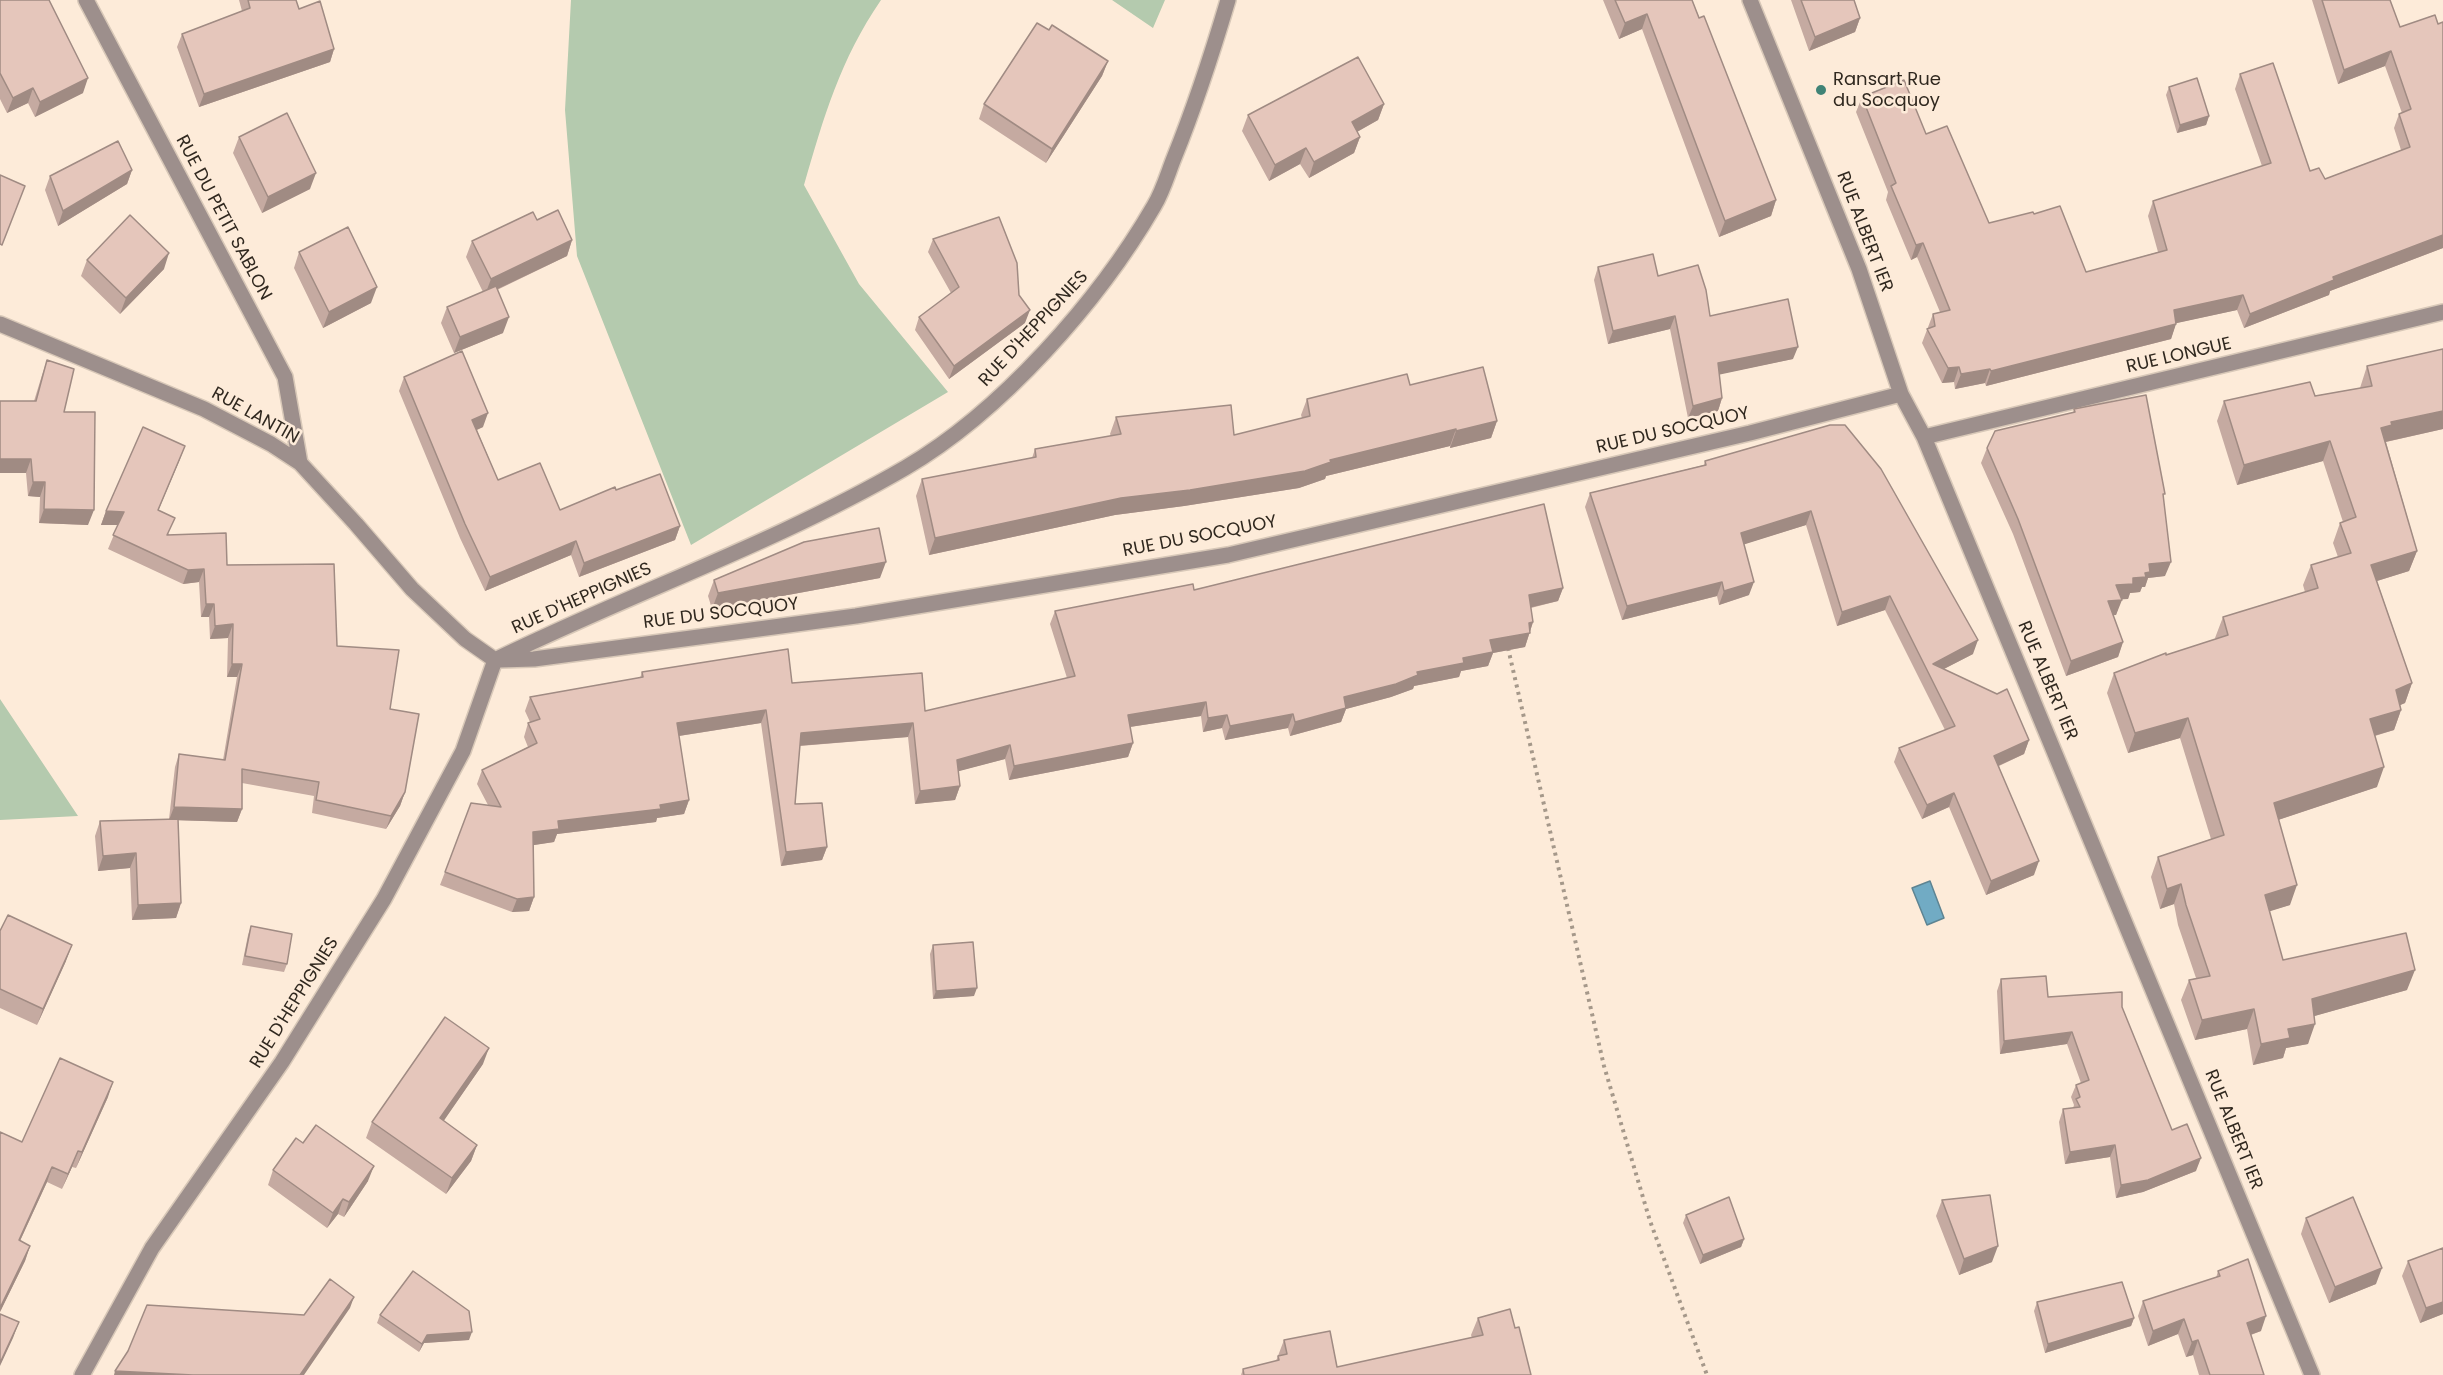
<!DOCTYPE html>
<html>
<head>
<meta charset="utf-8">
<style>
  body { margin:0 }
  canvas { display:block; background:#fdebd9 }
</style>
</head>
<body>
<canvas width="2443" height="1375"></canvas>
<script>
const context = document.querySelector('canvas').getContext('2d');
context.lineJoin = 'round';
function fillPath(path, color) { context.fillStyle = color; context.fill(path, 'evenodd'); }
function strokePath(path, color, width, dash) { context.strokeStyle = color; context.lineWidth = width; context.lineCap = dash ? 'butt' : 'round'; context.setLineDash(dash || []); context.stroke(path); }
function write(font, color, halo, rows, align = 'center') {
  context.font = font + ' Poppins,sans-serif'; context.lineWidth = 5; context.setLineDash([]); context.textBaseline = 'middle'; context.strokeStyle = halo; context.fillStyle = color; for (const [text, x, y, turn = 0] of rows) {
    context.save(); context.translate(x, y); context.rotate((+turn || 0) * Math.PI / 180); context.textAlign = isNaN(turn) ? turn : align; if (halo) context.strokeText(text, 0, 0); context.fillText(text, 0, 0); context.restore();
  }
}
const green = new Path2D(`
  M571,0H881C840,60 824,116 804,185L859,284L948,392L691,545L577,256L565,110Z
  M1112,0H1165L1153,28Z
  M0,699L78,816L0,820Z`);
const water = new Path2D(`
  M1930,881L1944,918L1927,925L1912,888Z`);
const path = new Path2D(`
  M1508,648L1604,1066L1650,1221L1707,1375`);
const minor = new Path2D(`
  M86,0L285,377L300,463
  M1750,0L1859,269L1901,394L1924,437L2312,1375
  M0,324L204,409L271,444L300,463L356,524L412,589L465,639L495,660
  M1924,437L2443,312
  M500,660L534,659L856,616L1228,555L1750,433L1901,394
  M82,1375L152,1248L282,1062L384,899L463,751L495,660C629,594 776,543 905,468C1001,412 1099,301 1154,206C1163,191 1168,173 1174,158C1195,106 1212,54 1228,0`);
const wall = new Path2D(`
  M0,0L83,93L35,117L28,103L7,113L0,99Z
  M239,0H296L299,9L334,49L330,62L199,107L177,47L182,34L242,11Z
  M1603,0H1692L1776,200L1771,216L1719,237L1642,29L1619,39Z
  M1791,0H1854L1860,18L1855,32L1809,51Z
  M2312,0H2390L2400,27L2438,24L2443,22V248L2330,291L2329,295L2244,328L2237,310L2176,323L2171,339L1986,386L1985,383L1955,389L1954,382L1942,383L1922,343L1933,314L1940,312L1917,257L1911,260L1886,200L1888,192L1856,112L1862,97L1926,134L1989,223L2034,214L2086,272L2158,252L2148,216L2153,201L2262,166L2235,89L2240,74L2310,171L2325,179L2401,150L2394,128L2399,114L2402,113L2385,66L2338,84Z
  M1049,30L1108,61L1102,76L1046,163L979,119L984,104Z
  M2169,87L2209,116L2206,125L2177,133L2166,95Z
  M1384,104L1378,120L1357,132L1360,137L1354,153L1309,178L1300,164L1269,181L1242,131L1248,115Z
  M239,137L310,189L262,213L233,153Z
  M132,170L127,184L58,226L45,190L50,176Z
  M537,220L572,240L567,256L497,290L503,333L454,353L441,323L447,307L483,292L466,257L472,241Z
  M933,239L1019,295L1025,323L949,379L915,330L919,317L951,293L928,252Z
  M299,252L371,303L323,328L294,268Z
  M87,260L164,269L120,314L81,276Z
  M1598,267L1658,276L1710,316L1793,359L1719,374L1722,398L1718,411L1688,418L1670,329L1608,344L1594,280Z
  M2443,349V429L2386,442L2417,551L2409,571L2377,581L2412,683L2405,703L2400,705L2401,710L2394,730L2375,736L2377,787L2278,820L2290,905L2269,911L2283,960L2407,990L2314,1016L2308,1044L2286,1048L2283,1058L2253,1065L2247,1029L2195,1040L2181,1000L2189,980L2196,978L2178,925L2174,904L2160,909L2151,877L2158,857L2211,839L2180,738L2128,753L2107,693L2114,673L2216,639L2215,638L2223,617L2305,592L2303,585L2311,565L2338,557L2333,543L2340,523L2343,522L2323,461L2237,485L2217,421L2224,401L2315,396L2360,388L2367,366Z
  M47,360L64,412L88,525L39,523L40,497L28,496L26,473H0V401H34L42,375Z
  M404,377L483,427L477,430L498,480L560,510L616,490L680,526L675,540L579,577L571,555L485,591L460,538L399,391Z
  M1410,385L1497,421L1491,438L1450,448V446L1326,476L1325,479L1299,488L1184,506L1115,515L929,555L916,496L922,479L1032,458L1035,449L1111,436L1110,434L1116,417L1234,435L1302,418L1301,415L1307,399Z
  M2074,409L2164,498L2165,576L2148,578L2145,587H2142L2140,592L2130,593L2128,599H2121L2116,615H2113L2123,642L2118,657L2066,676L2013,534L1981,463L1987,448L2073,413Z
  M1830,425L1973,654L1944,669L2029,740L2024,754L1999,766L2034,875L1986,895L1949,807L1922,819L1894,762L1899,748L1945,730L1885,610L1837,626L1806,525L1744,544L1749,595L1719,605L1717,596L1622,620L1585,507L1590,493L1704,465L1705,461Z
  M180,459L158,510L169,535L227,565L337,646L390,709L405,792L400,806L386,829L312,813L314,796L242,783V809L237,822L178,820L181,903L176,918L132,920L130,868L98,871L95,836L100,821L169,819L175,767L179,754L223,760L237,677H227L228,638L210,639L209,617H201L199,582L183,584L108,549L118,525H101L106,511Z
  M880,578L712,609L708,596L714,580Z
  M1563,588L1558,601L1531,608L1533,622L1525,647L1493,653L1488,666L1461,671L1459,677L1414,686L1413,689L1391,697L1346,709L1341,722L1290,736L1288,728L1225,740L1222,728L1203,732L1201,716L1130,727L1133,743L1128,757L1009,780L1005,759L958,771L960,786L955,800L915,804L908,737L800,746L795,804L827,847L822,860L781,866L761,723L679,736L689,800L684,814L657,818L656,822L557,834L554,842L533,845L534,897L529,911L512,912L440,885L445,872L488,805L477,784L482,770L528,747L524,737L528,723L530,722L525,711L530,697L640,678L642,672L792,683L925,711L1067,678L1050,624L1055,611L1194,590Z
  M251,926L287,964L284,972L242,965L248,935Z
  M0,931L66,961L37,1025L0,1008Z
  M933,945L974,996L933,999L930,954Z
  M2001,979L2048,997L2122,1007L2172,1130L2196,1171L2143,1192L2116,1198L2110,1157L2065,1164L2059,1122L2063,1109L2073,1108L2074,1105L2071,1097L2076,1085L2081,1083L2067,1044L2000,1054L1997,991Z
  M483,1064L443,1121L477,1145L471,1161L446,1194L366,1138L372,1122Z
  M108,1097L76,1168L72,1167L62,1189L47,1182L20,1241L30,1246L25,1261L0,1312L22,1142Z
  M273,1170L368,1181L344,1217L338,1214L327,1228L268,1185Z
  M1942,1200L1992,1262L1959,1275L1936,1216Z
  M1686,1215L1744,1239L1741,1247L1700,1264L1683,1223Z
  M2306,1218L2376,1284L2329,1303L2301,1234Z
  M2408,1261L2443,1314L2420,1323L2402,1276Z
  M2218,1271L2261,1331L2251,1335L2264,1375H2199L2193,1355L2186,1357L2178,1334L2148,1346L2138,1316L2143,1301L2216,1278Z
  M2037,1302L2134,1318L2131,1326L2045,1353L2034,1311Z
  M380,1315L469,1340L424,1343L419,1352L377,1323Z
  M1478,1318L1515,1328L1531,1375H1241L1243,1369L1276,1361L1284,1340L1337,1367L1472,1338L1471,1335Z`);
const shadedWall = new Path2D(`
  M1647,14L1642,29L1619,39L1625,23Z
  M1860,18L1855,32L1809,51L1815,37Z
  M334,49L330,62L199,107L204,94Z
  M2391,51L2385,66L2338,84L2344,70Z
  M1108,61L1102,76L1046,163L1052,149Z
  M88,78L83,93L35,117L40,102Z
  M33,88L28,103L7,113L13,98Z
  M1384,104L1378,120L1346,138L1352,122Z
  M2209,116L2206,125L2177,133L2180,125Z
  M1360,137L1354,153L1309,178L1314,162Z
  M1306,148L1300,164L1269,181L1275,165Z
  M132,170L127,184L58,226L63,211Z
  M316,173L310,189L262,213L268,197Z
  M1776,200L1771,216L1719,237L1725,221Z
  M2443,235V248L2330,291L2329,295L2244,328L2250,314L2333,277Z
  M572,240L567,256L485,295L491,279Z
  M1923,243L1917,257L1911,260L1916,245Z
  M169,253L164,269L120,314L126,298Z
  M377,287L371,303L323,328L329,312Z
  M2243,295L2237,310L2168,325L2174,310Z
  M1030,310L1025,323L949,379L954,366Z
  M1675,316L1670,329L1608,344L1613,331Z
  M509,317L503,333L454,353L460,337Z
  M2176,324L2171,339L1986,386L1991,371Z
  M1798,347L1793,359L1713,376L1718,363Z
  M1959,367L1954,382L1942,383L1948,368Z
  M1990,369L1985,383L1955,389L1961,374Z
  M1722,398L1718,411L1688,418L1693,406Z
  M2443,411V429L2385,442L2381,428L2391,422Z
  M488,413L483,427L467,434L472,420Z
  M1497,421L1491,438L1450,448L1456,431Z
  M1456,429L1450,446L1326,476L1325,479L1299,488L1184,506L1115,515L929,555L935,538L1121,498Z
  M2330,441L2323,461L2237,485L2244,465Z
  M185,446L180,459L153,523L158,510Z
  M0,459H31L26,473H0Z
  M33,482H45L40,497L28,496Z
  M44,509L94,510L88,525L39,523Z
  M106,511L124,512L119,525H101Z
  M1811,511L1806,525L1736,547L1741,533Z
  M680,526L675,540L579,577L584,563Z
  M576,541L571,555L485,591L490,577Z
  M2417,551L2409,571L2364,585L2371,565Z
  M886,562L880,578L712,609L718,593Z
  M2171,562L2165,576L2148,578L2145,587H2142L2140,592L2130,593L2128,599L2110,600L2116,585L2133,578L2149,564Z
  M204,569L199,582L183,584L188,570Z
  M1722,582L1717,596L1622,620L1627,606Z
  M1754,582L1749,595L1719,605L1724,591Z
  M1563,588L1558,601L1524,609L1529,595Z
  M1890,596L1885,610L1837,626L1842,612Z
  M2122,600L2116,615L2103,616L2108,601Z
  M206,604H214L209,617H201Z
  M1533,622L1525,647L1493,653L1488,666L1461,671L1459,677L1414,686L1413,689L1391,697L1346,709L1341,722L1290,736L1295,722L1344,697L1417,672L1463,658L1490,640L1529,623Z
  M233,624L228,638L210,639L215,626Z
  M1978,640L1973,654L1930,676L1933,664Z
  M2123,642L2118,657L2066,676L2071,661Z
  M232,664H242L237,677H227Z
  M2412,683L2405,703L2389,710L2396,690Z
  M1206,702L1201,716L1123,728L1128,715Z
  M766,710L761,723L672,737L677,723Z
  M2401,710L2394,730L2363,739L2370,719Z
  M1293,714L1288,728L1225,740L1230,726Z
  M1227,715L1222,728L1203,732L1208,718Z
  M2188,718L2180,738L2128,753L2135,733Z
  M913,723L908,737L796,746L801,733Z
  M2029,740L2024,754L1989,770L1994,756Z
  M1133,743L1128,757L1009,780L1014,766Z
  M1010,745L1005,759L952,773L957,760Z
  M2384,767L2377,787L2266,824L2274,803Z
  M960,786L955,800L915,804L920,791Z
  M405,792L400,806L386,829L391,816Z
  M1954,793L1949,807L1922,819L1927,805Z
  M689,800L684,814L657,818L656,822L557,834L554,842L528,846L533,832L558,821Z
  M174,807L242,809L237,822L169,820Z
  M827,847L822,860L781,866L786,852Z
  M136,853L130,868L98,871L103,856Z
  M2039,861L2034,875L1986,895L1991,881Z
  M2181,884L2174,904L2160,909L2167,889Z
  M2297,885L2290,905L2258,915L2265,895Z
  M534,897L529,911L512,912L517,899Z
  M181,903L176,918L132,920L138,905Z
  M72,945L66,961L37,1025L43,1009Z
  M2415,970L2407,990L2304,1019L2312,999Z
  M977,988L974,996L933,999L936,991Z
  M2254,1009L2247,1029L2195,1040L2202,1020Z
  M2315,1024L2308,1044L2286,1048L2283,1058L2253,1065L2261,1044L2288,1029Z
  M2072,1032L2067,1044L2000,1054L2004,1041Z
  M489,1048L483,1064L434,1135L440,1118Z
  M113,1082L108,1097L76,1168L82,1152Z
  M477,1145L471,1161L446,1194L452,1178Z
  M2115,1145L2110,1157L2065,1164L2070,1152Z
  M78,1151L72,1167L62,1189L68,1174Z
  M2201,1158L2196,1171L2143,1192L2116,1198L2121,1185Z
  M374,1166L368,1181L344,1217L349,1202Z
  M52,1167L47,1182L13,1256L19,1240Z
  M343,1199L338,1214L327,1228L333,1213Z
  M1744,1239L1741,1247L1700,1264L1703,1255Z
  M30,1246L25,1261L0,1312V1308Z
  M1998,1246L1992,1262L1959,1275L1964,1259Z
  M2382,1268L2376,1284L2329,1303L2335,1287Z
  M354,1297L350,1308L304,1375H300Z
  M2443,1302V1314L2420,1323L2426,1308Z
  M2266,1316L2261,1331L2241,1338L2247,1323Z
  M2134,1318L2131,1326L2045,1353L2048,1344Z
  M2184,1319L2178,1334L2148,1346L2153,1331Z
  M19,1322L13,1338L0,1366V1363Z
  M472,1332L469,1340L424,1343L419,1352L422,1344L427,1335Z
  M2198,1340L2193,1355L2186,1357L2192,1342Z
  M115,1371L193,1375H114Z`);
const building = new Path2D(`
  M0,0H49L88,78L40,102L33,88L13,98L0,73Z
  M248,0H296L299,9L320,1L334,49L204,94L182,34L250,8Z
  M1615,0H1692L1699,18L1704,16L1776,200L1725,221L1647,14L1625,23Z
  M1801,0H1854L1860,18L1815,37Z
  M2322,0H2390L2400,27L2435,15L2438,24L2443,22V235L2333,277L2334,280L2250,314L2243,295L2174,310L2176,324L1991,371L1990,369L1961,374L1959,367L1948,368L1927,329L1935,326L1933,314L1950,310L1923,243L1916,245L1891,186L1896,183L1862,97L1904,80L1926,134L1947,126L1989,223L2033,212L2034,214L2060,206L2086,272L2167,250L2153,201L2271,163L2240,74L2273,63L2310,171L2319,168L2325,179L2410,147L2399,114L2411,109L2391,51L2344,70Z
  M1037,23L1049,30L1052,25L1108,61L1052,149L984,104Z
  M1358,57L1384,104L1352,122L1360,137L1314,162L1306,148L1275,165L1248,115Z
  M2197,78L2209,116L2180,125L2169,87Z
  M287,113L316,173L268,197L239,137Z
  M118,141L132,170L63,211L50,176Z
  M0,175L25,186L2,245L0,244Z
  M558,210L572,240L491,279L472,241L533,212L537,220Z
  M130,215L169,253L126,298L87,260Z
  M999,217L1017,263L1019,295L1030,310L954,366L919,317L959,287L933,239Z
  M348,227L377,287L329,312L299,252Z
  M1653,254L1658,276L1698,265L1706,290L1710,316L1788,299L1798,347L1718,363L1722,398L1693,406L1675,316L1613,331L1598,267Z
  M496,286L509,317L460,337L447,307Z
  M2443,349V411L2391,422L2392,425L2381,428L2417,551L2371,565L2412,683L2396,690L2401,710L2370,719L2384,767L2274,803L2297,885L2265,895L2283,960L2406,933L2415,970L2312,999L2315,1024L2288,1029L2290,1038L2261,1044L2254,1009L2202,1020L2189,980L2210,976L2186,905L2181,884L2167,889L2158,857L2224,835L2188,718L2135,733L2114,673L2166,653V655L2228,635L2223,617L2318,588L2311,565L2351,553L2340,523L2356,517L2330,441L2244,465L2224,401L2310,382L2315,396L2372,386L2367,366Z
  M462,351L488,413L472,420L498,480L540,463L560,510L615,487L616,490L660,474L680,526L584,563L576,541L490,577L465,524L404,377Z
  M47,360L74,369L64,412H95L94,510L44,509L45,482H33L31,459H0V401H36Z
  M1483,367L1497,421L1456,431V429L1330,460L1331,462L1305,471L1190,490L1121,498L935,538L922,479L1036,457L1035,449L1121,434L1116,417L1231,405L1234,435L1310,416L1307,399L1407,374L1410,385Z
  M2146,395L2165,494H2163L2171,562L2149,564L2150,572L2145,573L2146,577L2133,578V584L2116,585L2122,600L2108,601L2123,642L2071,661L2018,519L1987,448L1995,431L2075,412L2074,409Z
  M1830,425H1845L1881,469L1978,640L1933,664L1997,694L2007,689L2029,740L1994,756L2039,861L1991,881L1954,793L1927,805L1899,748L1955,726L1890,596L1842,612L1811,511L1741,533L1754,582L1724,591L1722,582L1627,606L1590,493L1706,465L1705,461Z
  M143,427L185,446L158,510L175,518L167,535L226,533L227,565L334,564L337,646L399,650L390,709L419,714L405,792L391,816L316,800L319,782L242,769V809L174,807L179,754L225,760L242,664H232L233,624L215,626L214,604H206L204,569L188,570L113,535L124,512L106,511Z
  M1544,504L1563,588L1529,595L1533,622L1529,623L1530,633L1490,640L1493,652L1463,658L1464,663L1417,672L1418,675L1396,684L1344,697L1346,708L1295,722L1293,714L1230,726L1227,715L1208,718L1206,702L1128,715L1133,743L1014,766L1010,745L957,760L960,786L920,791L913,723L801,733L795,804L822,803L827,847L786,852L766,710L677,723L689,800L660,805L661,809L558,821L559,829L533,832L534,897L517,899L445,872L471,803L501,807L482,770L537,743L528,723L540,719L530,697L643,677L642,672L788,649L792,683L922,673L925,711L1075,676L1055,611L1193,584L1194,590Z
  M879,528L886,562L718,593L714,580L804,542Z
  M178,819L181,903L138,905L136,853L103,856L100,821Z
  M8,915L72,945L43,1009L0,989V931Z
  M251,926L292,934L287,964L245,956Z
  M973,942L977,988L936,991L933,945Z
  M2046,976L2048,997L2122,992V1007L2172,1130L2187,1124L2201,1158L2148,1180L2121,1185L2115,1145L2070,1152L2063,1109L2080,1107L2076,1099L2080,1097L2076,1085L2089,1080L2072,1032L2004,1041L2001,979Z
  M445,1017L489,1048L440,1118L477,1145L452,1178L372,1122Z
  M60,1058L113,1082L82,1152L78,1151L68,1174L52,1167L19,1240L30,1246L0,1308V1132L22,1142Z
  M316,1125L374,1166L349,1202L343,1199L333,1213L273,1170L296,1138L303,1143Z
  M1990,1195L1998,1246L1964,1259L1942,1200Z
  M1729,1197L1744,1239L1703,1255L1686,1215Z
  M2353,1197L2382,1268L2335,1287L2306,1218Z
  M2443,1248V1302L2426,1308L2408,1261Z
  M2248,1259L2266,1316L2247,1323L2264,1375H2210L2198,1340L2192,1342L2184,1319L2153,1331L2143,1301L2220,1276L2218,1271Z
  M413,1271L469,1311L472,1332L427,1335L422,1344L380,1315Z
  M330,1279L354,1297L300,1375H193L115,1371L128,1351L147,1305L304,1315Z
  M2122,1282L2134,1318L2048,1344L2037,1302Z
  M1510,1309L1515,1328L1519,1327L1531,1375H1244L1243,1369L1279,1360L1278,1356L1287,1354L1284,1340L1330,1331L1337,1367L1483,1335L1478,1318Z
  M0,1314L19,1322L0,1363Z`);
const markers = [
  [1821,90,6,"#408376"]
];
const poiNames = [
  ["Ransart Rue",1833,80],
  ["du Socquoy",1833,101]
];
const streetNames = [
  ["RUE DU PETIT SABLON",223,218,62],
  ["RUE ALBERT IER",1864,232,69],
  ["RUE D'HEPPIGNIES",1034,329,-47],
  ["RUE LONGUE",2179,356,-13],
  ["RUE LANTIN",255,416,29],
  ["RUE DU SOCQUOY",1673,431,-13],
  ["RUE DU SOCQUOY",1200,537,-11],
  ["RUE D'HEPPIGNIES",582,599,-24],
  ["RUE DU SOCQUOY",721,614,-7],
  ["RUE ALBERT IER",2047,681,67],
  ["RUE D'HEPPIGNIES",295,1003,-58],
  ["RUE ALBERT IER",2233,1130,68]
];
fillPath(green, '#b4caae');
fillPath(water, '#71abc4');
strokePath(water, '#5e8492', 1.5);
strokePath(minor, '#d8c8b8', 18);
strokePath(path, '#a5988a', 4, [3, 4.5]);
strokePath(minor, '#9d8f8c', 15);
fillPath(wall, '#c5aaa1');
fillPath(shadedWall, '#a08b83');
fillPath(building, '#e5c6bb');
strokePath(building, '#a08b83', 1.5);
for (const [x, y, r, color] of markers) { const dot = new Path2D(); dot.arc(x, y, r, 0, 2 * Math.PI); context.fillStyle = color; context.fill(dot); strokePath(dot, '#fdebd9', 2); }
write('18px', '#30281f', '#fdebd9', poiNames, 'left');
write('18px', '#30281f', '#fdebd9', streetNames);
</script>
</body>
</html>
